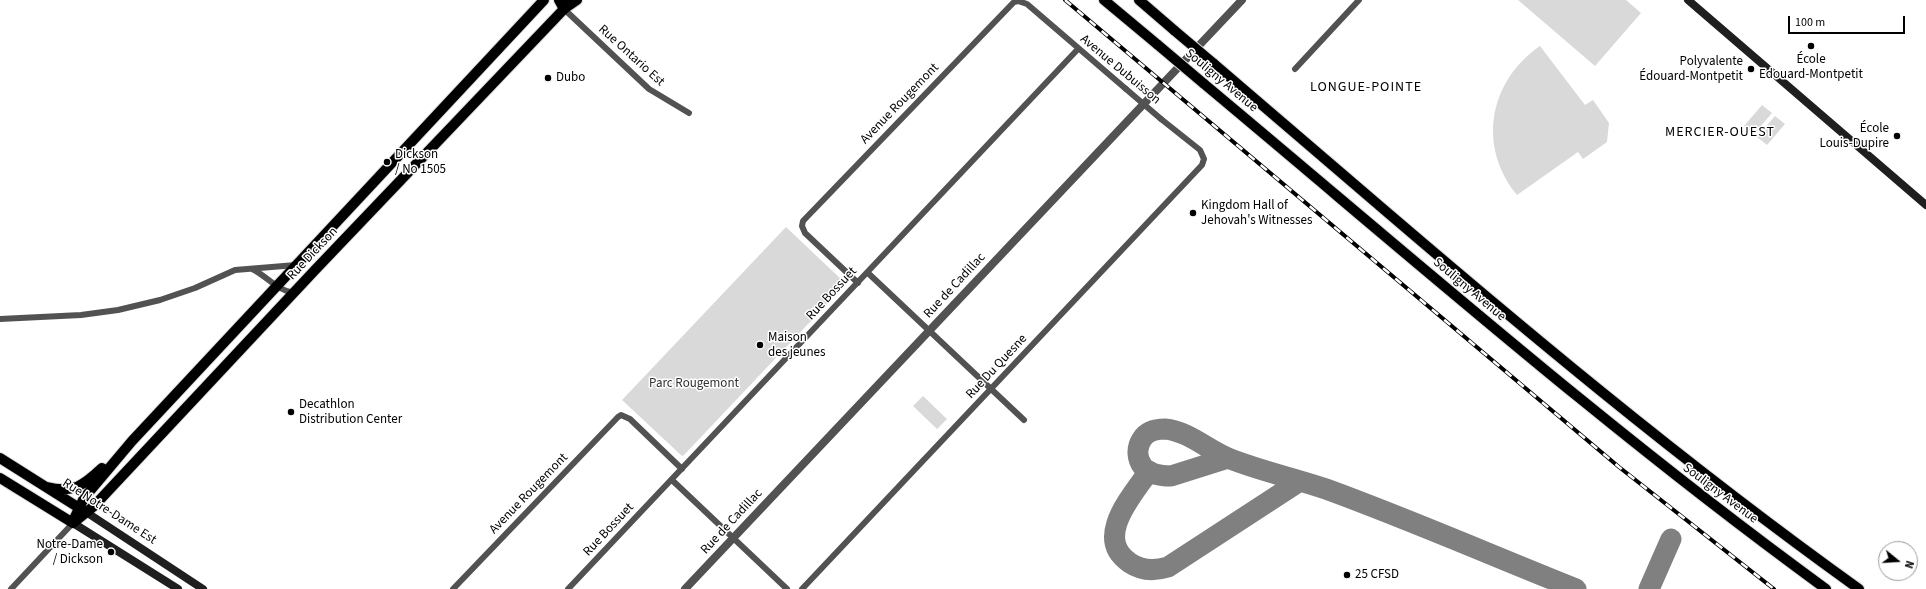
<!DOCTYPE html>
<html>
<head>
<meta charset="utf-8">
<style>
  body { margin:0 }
  #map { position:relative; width:1926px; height:589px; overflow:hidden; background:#fff; font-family:"Source Sans 3",sans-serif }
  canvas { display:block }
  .north { position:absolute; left:1878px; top:541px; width:40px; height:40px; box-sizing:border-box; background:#fff; border:1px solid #999; border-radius:50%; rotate:108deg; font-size:11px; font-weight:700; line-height:16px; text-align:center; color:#000 }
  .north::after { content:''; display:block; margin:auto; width:14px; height:18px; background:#000; clip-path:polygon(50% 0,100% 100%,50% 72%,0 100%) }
  .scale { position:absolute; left:1788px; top:16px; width:117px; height:18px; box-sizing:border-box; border:2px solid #000; border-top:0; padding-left:5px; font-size:12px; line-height:14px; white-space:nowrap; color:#000; -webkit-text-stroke:3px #fff; paint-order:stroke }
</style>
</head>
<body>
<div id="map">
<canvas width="1926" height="589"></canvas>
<div class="north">N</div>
<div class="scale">100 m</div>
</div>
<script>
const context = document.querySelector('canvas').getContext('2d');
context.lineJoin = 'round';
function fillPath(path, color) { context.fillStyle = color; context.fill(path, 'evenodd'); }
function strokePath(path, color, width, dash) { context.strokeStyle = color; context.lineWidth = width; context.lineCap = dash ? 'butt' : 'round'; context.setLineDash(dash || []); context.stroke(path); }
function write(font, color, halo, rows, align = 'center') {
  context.font = font + ' "Source Sans 3",sans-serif'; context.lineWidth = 3; context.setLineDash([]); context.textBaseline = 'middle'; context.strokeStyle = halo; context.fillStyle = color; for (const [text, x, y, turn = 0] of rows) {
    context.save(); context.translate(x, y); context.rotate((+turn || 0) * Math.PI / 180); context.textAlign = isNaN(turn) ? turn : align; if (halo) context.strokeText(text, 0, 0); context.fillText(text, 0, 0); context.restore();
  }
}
const green = new Path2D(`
  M1518,0H1626L1641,13L1595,66Z
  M1540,46L1585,105L1593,100L1609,123L1607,142L1583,159L1578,152L1517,195C1477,146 1489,81 1540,46Z
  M1762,105L1772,113L1754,134L1744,126Z
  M1775,116L1785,124L1767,145L1757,137Z
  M786,227L844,282L845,285L684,455L682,456L622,400Z
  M923,396L947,419L937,429L913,406Z`);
const taxiway = new Path2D(`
  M1228,458L1171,476C1161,476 1150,475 1143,467C1137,459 1136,448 1142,439C1147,431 1156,429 1165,429C1188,431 1208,450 1228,458C1260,471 1294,478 1326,489C1411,520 1493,556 1576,589
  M1149,471C1132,496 1093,538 1130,563C1142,571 1155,571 1168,567L1300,481
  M1649,589L1671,539`);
const minor = new Path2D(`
  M564,9L649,89L689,113
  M1295,69L1359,0
  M252,269C267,276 276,290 294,293
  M868,273L1024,420
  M858,283L805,233L802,226L803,221L1014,2L1018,1L1027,4L1126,89
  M0,319L81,315L118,310L160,300L195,288L235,270L296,265
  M672,480L787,589
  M11,589L73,523
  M453,589L618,417L621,415L630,419L682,469
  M568,589L1078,49
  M802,589L1202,165L1204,159L1200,150L1161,119`);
const tertiary = new Path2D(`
  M685,589L1242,0`);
const secondary = new Path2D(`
  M1688,0L1926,205
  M86,512L203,589
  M73,523L178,589`);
const primary = new Path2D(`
  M559,0L564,9
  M0,458L84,511
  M0,478L73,523
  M47,487C73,494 84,485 102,468
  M73,521L84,498L132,441L544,0
  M73,523L94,506L315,270L564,9L568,1`);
const trunk = new Path2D(`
  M1104,0L1158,45
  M1139,0L1175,31
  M564,9L577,0
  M1213,63C1260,103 1306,143 1353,183C1517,324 1683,463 1859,589
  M1203,83C1409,255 1610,432 1826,589`);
const rail = new Path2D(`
  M1065,0L1619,467L1774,589`);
const minorBridge = new Path2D(`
  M1126,89L1161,119`);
const trunkBridge = new Path2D(`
  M1175,31L1213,63
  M1158,45L1203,83`);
const markers = [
  [1811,46,4,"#000"],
  [1751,69,4,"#000"],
  [548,78,4,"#000"],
  [1897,136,4,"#000"],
  [387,162,4,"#000"],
  [1193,213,4,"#000"],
  [760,345,4,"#000"],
  [291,412,4,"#000"],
  [111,552,4,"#000"],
  [1347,575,4,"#000"]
];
const streetNames = [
  ["Rue Ontario Est",631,56,42],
  ["Avenue Dubuisson",1120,70,40],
  ["Souligny Avenue",1221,81,40],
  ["Avenue Rougemont",900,104,-46],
  ["Rue Dickson",313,254,-47],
  ["Rue de Cadillac",955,286,-47],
  ["Souligny Avenue",1469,290,40],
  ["Rue Bossuet",832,294,-47],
  ["Rue Du Quesne",997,367,-47],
  ["Avenue Rougemont",529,494,-46],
  ["Souligny Avenue",1720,494,37],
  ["Rue Notre-Dame Est",109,512,33],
  ["Rue de Cadillac",732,522,-47],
  ["Rue Bossuet",609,530,-47]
];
const poiNames = [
  ["École",1811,60,"center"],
  ["Edouard-Montpetit",1811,75,"center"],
  ["Polyvalente",1743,62,"right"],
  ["Édouard-Montpetit",1743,77,"right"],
  ["Dubo",556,78],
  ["École",1889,129,"right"],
  ["Louis-Dupire",1889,144,"right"],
  ["Dickson",395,155],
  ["/ No 1505",395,170],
  ["Kingdom Hall of",1201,206],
  ["Jehovah's Witnesses",1201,221],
  ["Maison",768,338],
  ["des jeunes",768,353],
  ["Decathlon",299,405],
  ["Distribution Center",299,420],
  ["Notre-Dame",103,545,"right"],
  ["/ Dickson",103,560,"right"],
  ["25 CFSD",1355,575]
];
const parkNames = [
  ["Parc Rougemont",694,384]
];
const neighbourhoodNames = [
  ["LONGUE-POINTE",1366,88],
  ["MERCIER-OUEST",1720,133]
];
fillPath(green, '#d9d9d9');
strokePath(taxiway, '#808080', 21);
strokePath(primary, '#dbdbdb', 12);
strokePath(trunk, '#dbdbdb', 12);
strokePath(minor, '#525252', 6);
strokePath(tertiary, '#525252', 8);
strokePath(secondary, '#1f1f1f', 8);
strokePath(primary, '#000', 10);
strokePath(trunk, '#000', 10);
strokePath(rail, '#000', 4);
strokePath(rail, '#fff', 2.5, [8]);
strokePath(trunkBridge, '#dbdbdb', 12, []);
strokePath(minorBridge, '#525252', 6);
strokePath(trunkBridge, '#000', 10);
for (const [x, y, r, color] of markers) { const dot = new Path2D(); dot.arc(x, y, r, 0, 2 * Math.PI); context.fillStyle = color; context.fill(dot); strokePath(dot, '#fff', 1.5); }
write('13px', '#000', '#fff', streetNames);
write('13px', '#000', '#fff', poiNames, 'left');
write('13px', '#303030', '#fff', parkNames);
context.letterSpacing = '1px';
write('14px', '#000', '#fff', neighbourhoodNames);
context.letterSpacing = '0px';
</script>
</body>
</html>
